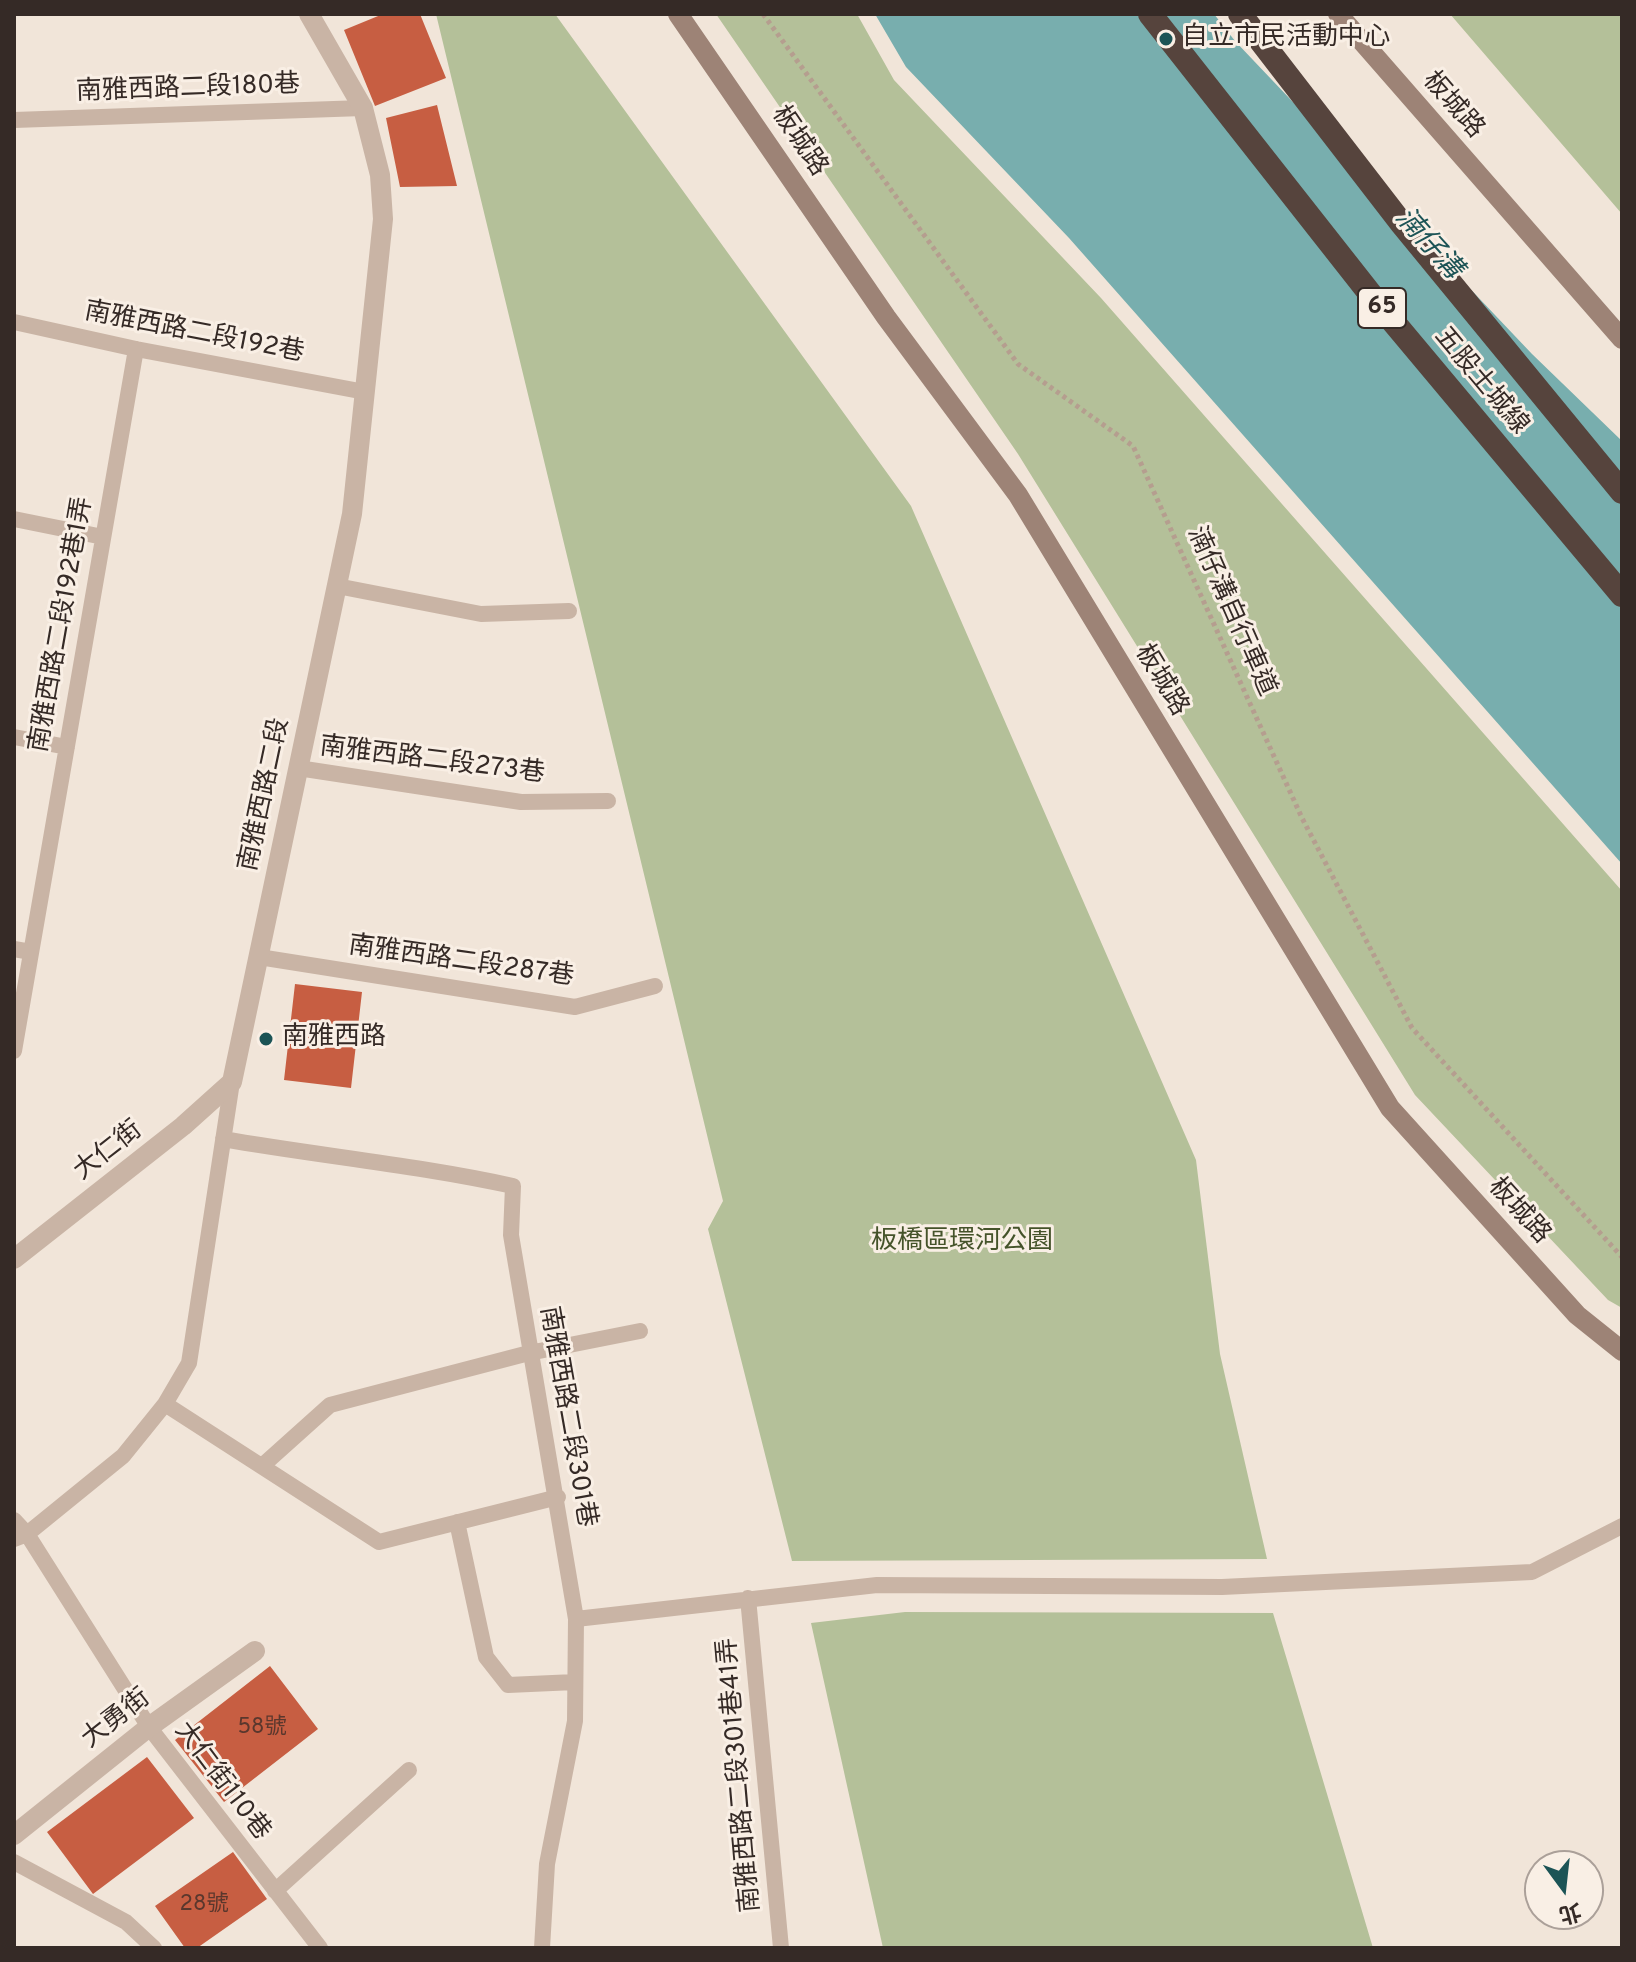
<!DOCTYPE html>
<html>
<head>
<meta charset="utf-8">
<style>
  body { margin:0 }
  #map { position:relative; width:1636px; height:1962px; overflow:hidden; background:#f1e5d9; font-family:Overpass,"Noto Sans TC",sans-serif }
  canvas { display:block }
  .frame { position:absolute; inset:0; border:16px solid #352a26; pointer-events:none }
  .north { position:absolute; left:1524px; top:1850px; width:80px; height:80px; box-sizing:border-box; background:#f9efe5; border:2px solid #aba099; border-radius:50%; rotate:165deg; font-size:22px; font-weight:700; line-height:32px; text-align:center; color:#352a26 }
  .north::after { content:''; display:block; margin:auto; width:28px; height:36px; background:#1c5456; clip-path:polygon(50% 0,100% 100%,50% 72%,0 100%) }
</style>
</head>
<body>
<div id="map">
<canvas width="1636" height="1962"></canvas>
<div class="frame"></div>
<div class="north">北</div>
</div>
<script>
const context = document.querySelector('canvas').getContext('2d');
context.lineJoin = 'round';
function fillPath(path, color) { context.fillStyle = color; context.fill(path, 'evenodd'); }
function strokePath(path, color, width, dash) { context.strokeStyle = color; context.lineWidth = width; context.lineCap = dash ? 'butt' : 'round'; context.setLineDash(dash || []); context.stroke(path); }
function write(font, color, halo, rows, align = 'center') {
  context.font = font + ' Overpass,"Noto Sans TC",sans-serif'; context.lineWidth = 6; context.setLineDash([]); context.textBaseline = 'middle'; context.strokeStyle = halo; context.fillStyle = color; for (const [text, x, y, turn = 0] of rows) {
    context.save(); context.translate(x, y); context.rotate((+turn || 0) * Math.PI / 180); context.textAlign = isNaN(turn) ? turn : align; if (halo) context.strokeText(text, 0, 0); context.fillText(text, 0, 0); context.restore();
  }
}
const green = new Path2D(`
  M436,14H555L911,506L1196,1160L1220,1354L1267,1559L792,1561L708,1229L723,1201Z
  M716,14H857L894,80L1101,298L1622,891V1308L1608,1300L1415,1095L1018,454Z
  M1450,14H1622V214Z
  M905,1612L1273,1613L1373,1948H883L811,1623Z`);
const water = new Path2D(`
  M875,14H1214L1235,41L1532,354L1622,441V864L1069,238L906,67Z`);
const building = new Path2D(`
  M383,14H420L446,78L375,106L344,30Z
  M437,105L457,186L400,187L386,118Z
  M295,984L362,992L351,1088L284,1080Z
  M270,1666L318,1729L224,1802L175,1740Z
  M147,1757L194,1818L93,1894L47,1832Z
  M233,1852L267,1899L197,1948H185L155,1906Z`);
const path = new Path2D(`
  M763,14L1018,364L1133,446L1302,818L1412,1028L1622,1257`);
const lane = new Path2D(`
  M14,120L363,108
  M14,322L136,349L365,392
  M14,519L103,537
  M337,586L481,614L569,611
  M14,737L67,747
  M298,768L521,802L608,801
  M14,949L31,952
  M259,957L575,1007L655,986
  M14,1051L136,349
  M223,1139C320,1156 417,1165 513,1186L511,1235L576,1619L575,1721L547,1864L542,1948
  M165,1404L379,1542L558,1497
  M262,1466L330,1405L529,1353L640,1331
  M14,1520L27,1534L149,1727L320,1948
  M457,1522L486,1657L508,1685L575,1682
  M14,1539L27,1534L123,1456L165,1404L189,1363L232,1082
  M748,1598L781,1948
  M576,1619L877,1585L1222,1587L1532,1572L1622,1526
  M14,1862L126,1922L154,1948
  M275,1891L409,1770`);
const street = new Path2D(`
  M14,1259L183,1126L232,1082L352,514L383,219L380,175L363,108L309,14
  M14,1835L149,1727L255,1651`);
const secondary = new Path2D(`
  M678,14L886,317L1018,495L1390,1108L1577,1315L1622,1351
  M1338,14L1622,339`);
const highway = new Path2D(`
  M1150,14L1375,300L1622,595
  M1240,14L1402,224L1622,492`);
const markers = [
  [1166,39,8,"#1c5456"],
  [266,1039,8,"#1c5456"]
];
const numberNames = [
  ["58號",262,1729],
  ["28號",204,1906]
];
const shields = [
  [1382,308,48]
];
const shieldNames = [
  ["65",1382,308]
];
const poiNames = [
  ["自立市民活動中心",1182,39],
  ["南雅西路",282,1039]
];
const streetNames = [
  ["南雅西路二段180巷",188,90,-2],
  ["板城路",1452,106,49],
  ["板城路",798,142,56],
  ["南雅西路二段192巷",194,334,11],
  ["五股土城線",1480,382,50],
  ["湳仔溝自行車道",1230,612,66],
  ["南雅西路二段192巷1弄",63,625,-80],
  ["板城路",1160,681,59],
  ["南雅西路二段273巷",432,762,7],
  ["南雅西路二段",266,795,-78],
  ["南雅西路二段287巷",461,963,8],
  ["大仁街",109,1152,-38],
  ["板城路",1518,1212,48],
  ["南雅西路二段301巷",566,1417,80],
  ["大勇街",117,1720,-38],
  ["南雅西路二段301巷41弄",741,1775,-95],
  ["大仁街110巷",221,1782,53]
];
const parkNames = [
  ["板橋區環河公園",962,1243]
];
const waterNames = [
  ["湳仔溝",1427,245,48]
];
fillPath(green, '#b4c099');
fillPath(water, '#78aeae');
fillPath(building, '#c75e42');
strokePath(path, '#b59e8f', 5, [4, 4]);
strokePath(lane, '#c9b4a5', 16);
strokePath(street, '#c9b4a5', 20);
strokePath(secondary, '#9d8376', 20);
strokePath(highway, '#56443d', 24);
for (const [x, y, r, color] of markers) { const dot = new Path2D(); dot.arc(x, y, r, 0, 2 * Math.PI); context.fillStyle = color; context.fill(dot); strokePath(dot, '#f9efe5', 3); }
write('22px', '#5a372d', null, numberNames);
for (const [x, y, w] of shields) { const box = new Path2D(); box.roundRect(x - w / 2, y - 20, w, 40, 6); context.fillStyle = '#f9efe5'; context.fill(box); strokePath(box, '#352a26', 2); }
write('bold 24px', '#352a26', null, shieldNames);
write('26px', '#352a26', '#f9efe5', poiNames, 'left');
write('26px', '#352a26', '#f9efe5', streetNames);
write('26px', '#45532a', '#f9efe5', parkNames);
write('italic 28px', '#1c5456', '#f9efe5', waterNames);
</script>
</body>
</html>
